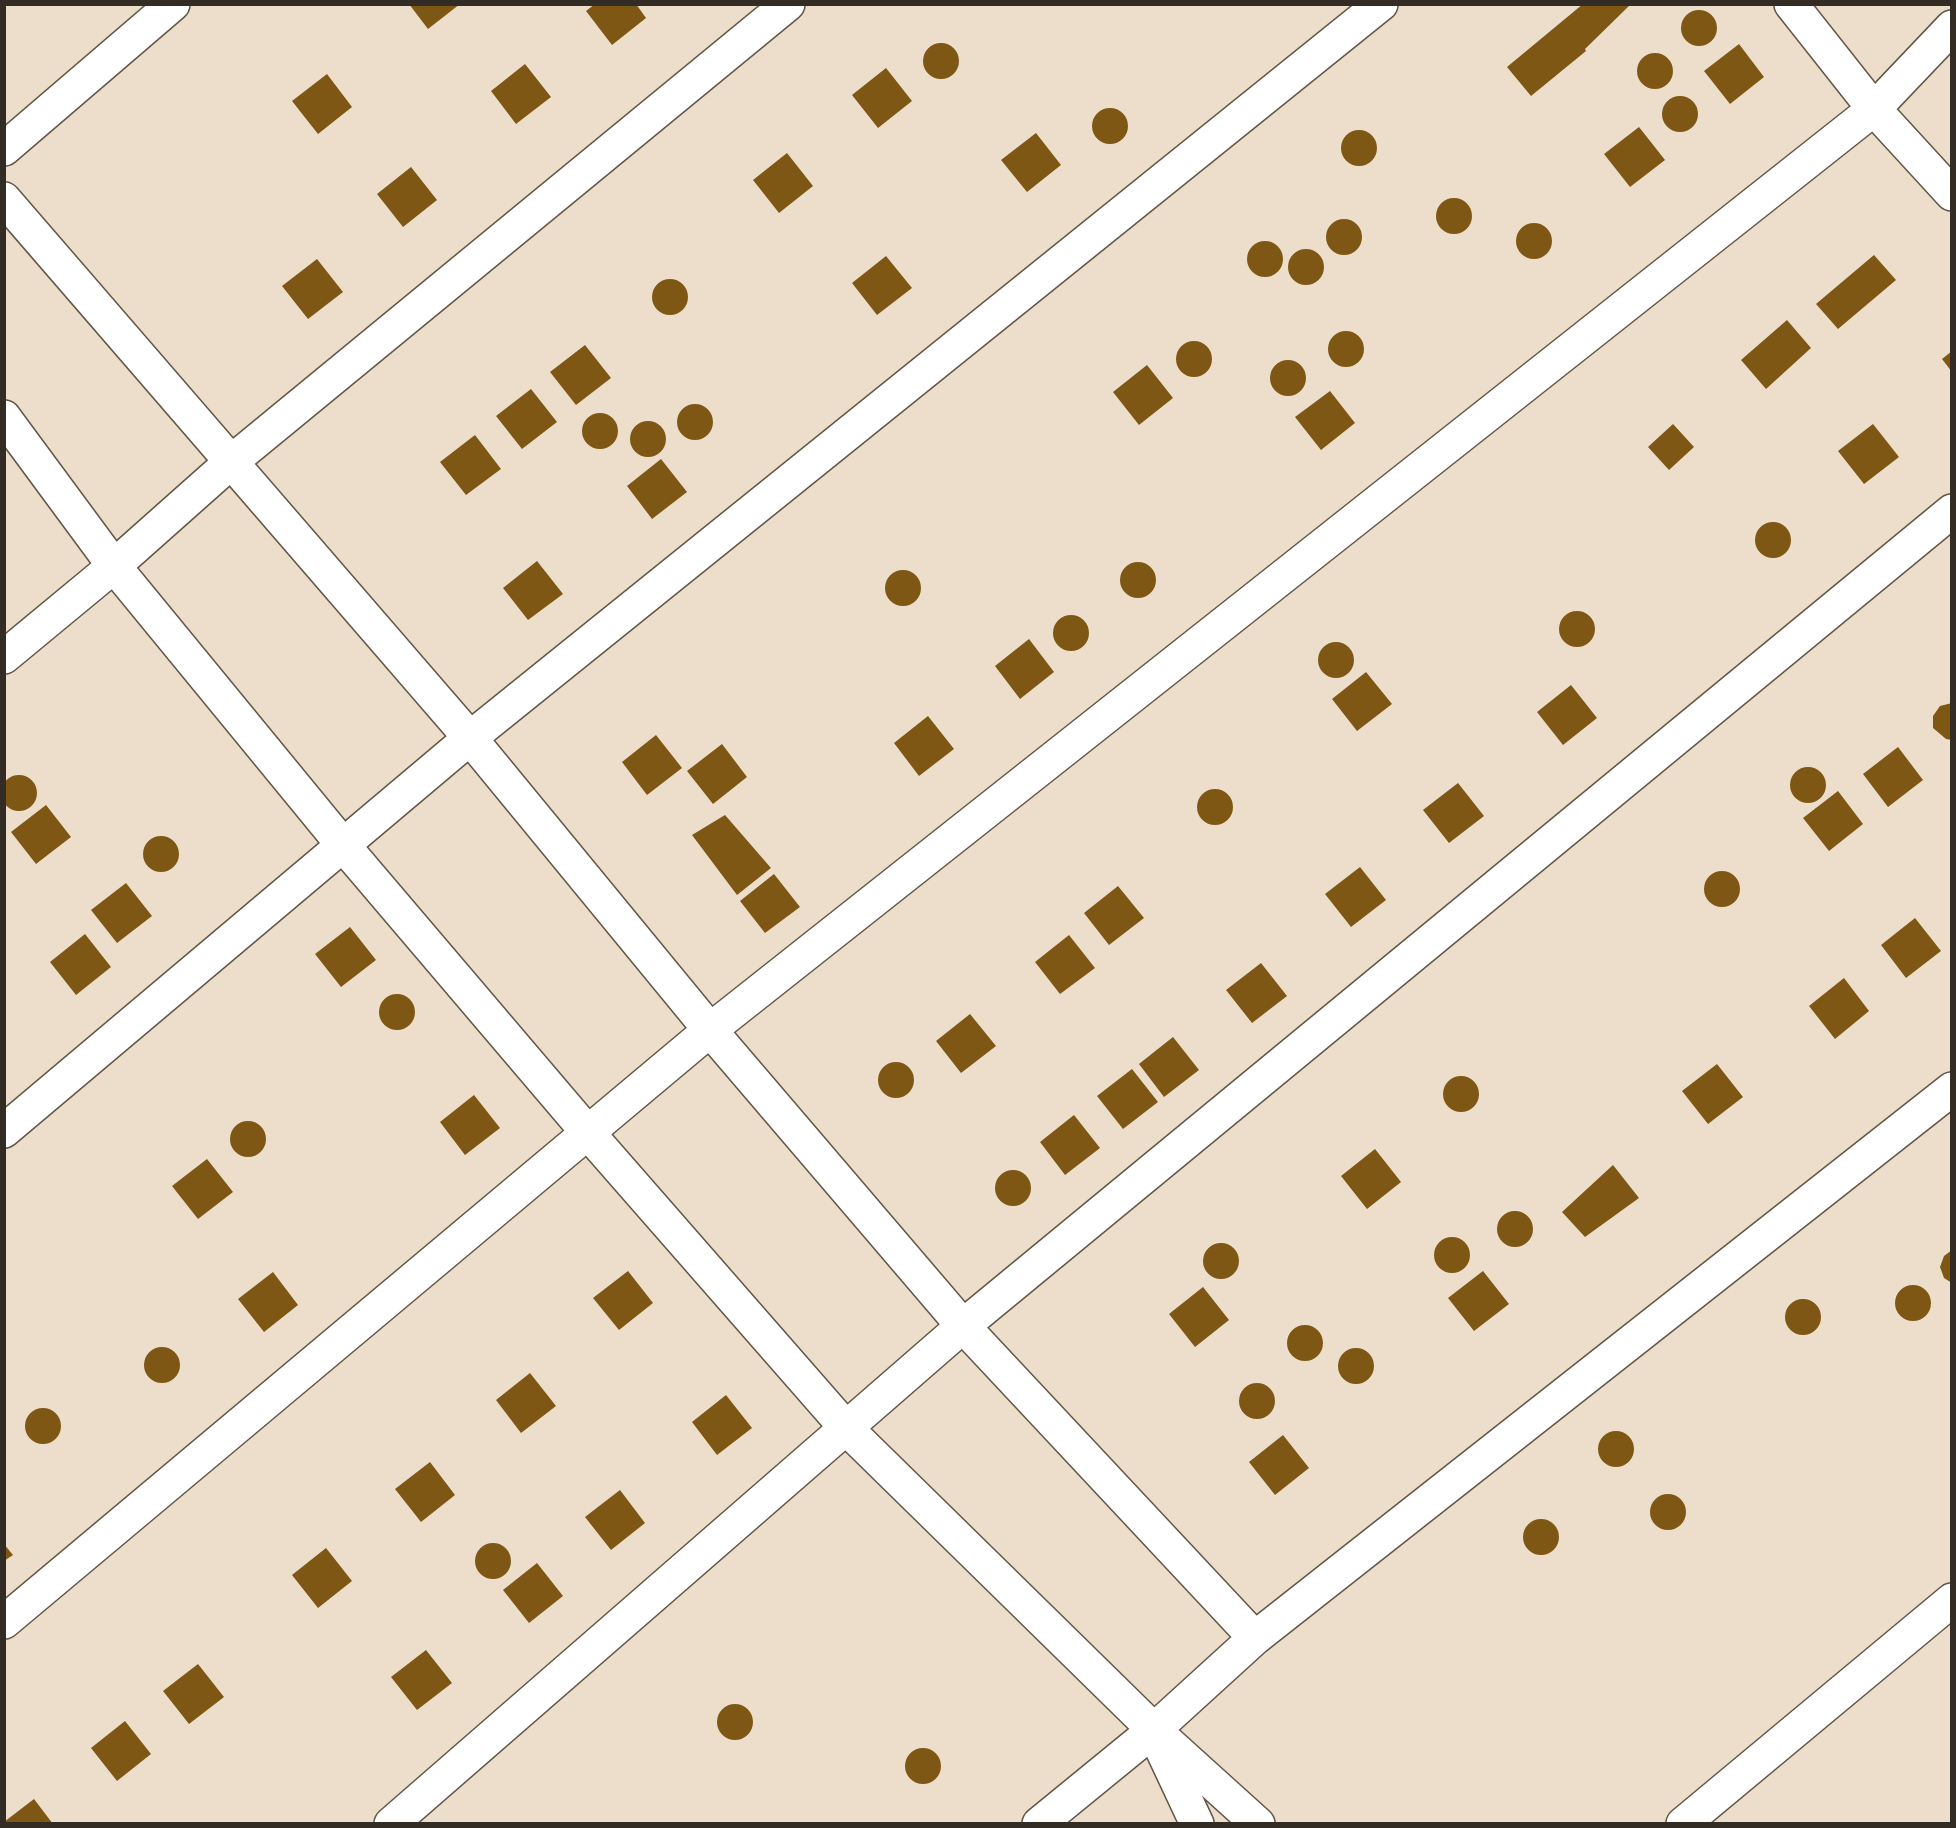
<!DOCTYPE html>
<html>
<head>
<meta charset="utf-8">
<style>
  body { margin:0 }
  #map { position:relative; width:1956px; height:1828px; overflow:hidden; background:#ecdeca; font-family:"Space Grotesk",sans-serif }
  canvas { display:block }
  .frame { position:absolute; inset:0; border:6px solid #322c25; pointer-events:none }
</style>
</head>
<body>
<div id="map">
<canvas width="1956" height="1828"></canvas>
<div class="frame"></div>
</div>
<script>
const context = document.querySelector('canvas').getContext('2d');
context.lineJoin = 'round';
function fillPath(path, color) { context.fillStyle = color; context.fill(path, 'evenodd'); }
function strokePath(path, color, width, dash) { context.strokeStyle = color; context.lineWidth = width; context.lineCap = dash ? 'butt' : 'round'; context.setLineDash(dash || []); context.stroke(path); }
const building = new Path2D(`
  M409,4H460L428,29Z
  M595,4H636L646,18L612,45L586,11Z
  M1583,4H1631L1585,49L1586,51L1531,96L1507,67Z
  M1681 28a18 18 0 1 1 36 0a18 18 0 1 1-36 0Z
  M923 61a18 18 0 1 1 36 0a18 18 0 1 1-36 0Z
  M1739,44L1764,77L1730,104L1704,71Z
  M1637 71a18 18 0 1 1 36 0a18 18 0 1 1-36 0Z
  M525,64L551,97L516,124L491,91Z
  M886,68L912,101L878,128L852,95Z
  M327,74L352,107L318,134L292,101Z
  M1662 114a18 18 0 1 1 36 0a18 18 0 1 1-36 0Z
  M1092 126a18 18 0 1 1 36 0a18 18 0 1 1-36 0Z
  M1639,127L1665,160L1630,187L1604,154Z
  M1341 148a18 18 0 1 1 36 0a18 18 0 1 1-36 0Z
  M1036,133L1061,165L1027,192L1001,160Z
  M787,153L813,186L779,213L753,180Z
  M411,167L437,200L403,227L377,194Z
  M1436 216a18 18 0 1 1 36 0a18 18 0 1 1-36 0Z
  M1326 237a18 18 0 1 1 36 0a18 18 0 1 1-36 0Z
  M1516 241a18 18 0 1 1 36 0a18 18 0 1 1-36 0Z
  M1247 259a18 18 0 1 1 36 0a18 18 0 1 1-36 0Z
  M1288 267a18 18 0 1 1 36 0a18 18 0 1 1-36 0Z
  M1874,255L1896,280L1838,329L1816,304Z
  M886,256L912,288L877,315L852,283Z
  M317,259L343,292L308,319L282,286Z
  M652 297a18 18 0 1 1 36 0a18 18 0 1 1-36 0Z
  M1787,320L1811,348L1766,389L1741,360Z
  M1328 349a18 18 0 1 1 36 0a18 18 0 1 1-36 0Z
  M1176 359a18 18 0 1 1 36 0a18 18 0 1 1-36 0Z
  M585,345L611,378L576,405L550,372Z
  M1952,351V372L1942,359Z
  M1270 378a18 18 0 1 1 36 0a18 18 0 1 1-36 0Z
  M1147,365L1173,398L1139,425L1113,392Z
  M531,389L557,422L522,449L496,416Z
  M1330,391L1355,423L1321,450L1295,417Z
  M677 422a18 18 0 1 1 36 0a18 18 0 1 1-36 0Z
  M582 431a18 18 0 1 1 36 0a18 18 0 1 1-36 0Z
  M630 439a18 18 0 1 1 36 0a18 18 0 1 1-36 0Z
  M1673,424L1694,447L1669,470L1648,447Z
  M1873,424L1899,457L1864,484L1838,451Z
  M475,435L501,469L466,495L440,462Z
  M661,459L687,492L652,519L627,486Z
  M1755 540a18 18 0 1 1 36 0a18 18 0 1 1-36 0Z
  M537,561L563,594L528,620L503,588Z
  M1120 580a18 18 0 1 1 36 0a18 18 0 1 1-36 0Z
  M885 588a18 18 0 1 1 36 0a18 18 0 1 1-36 0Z
  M1559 629a18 18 0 1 1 36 0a18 18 0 1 1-36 0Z
  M1053 633a18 18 0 1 1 36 0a18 18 0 1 1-36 0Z
  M1029,639L1054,672L1020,699L995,666Z
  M1318 660a18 18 0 1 1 36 0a18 18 0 1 1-36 0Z
  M1366,672L1392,704L1357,731L1332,699Z
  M1571,685L1597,718L1563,745L1537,712Z
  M1952,703V740L1946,739L1933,728V716L1940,706Z
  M928,716L954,749L919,776L894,743Z
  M656,735L682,768L647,795L622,762Z
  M722,744L747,777L713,804L687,771Z
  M1898,747L1923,780L1888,807L1863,774Z
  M1790 785a18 18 0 1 1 36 0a18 18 0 1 1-36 0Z
  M1 793a18 18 0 1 1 36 0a18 18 0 1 1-36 0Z
  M1458,783L1484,816L1449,843L1423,810Z
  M1197 807a18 18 0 1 1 36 0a18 18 0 1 1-36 0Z
  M1838,791L1863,824L1829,851L1803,818Z
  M46,805L71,837L36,864L11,832Z
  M725,815L771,868L737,895L692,835Z
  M143 854a18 18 0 1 1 36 0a18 18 0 1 1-36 0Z
  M1360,867L1386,900L1351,927L1325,894Z
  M1704 889a18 18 0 1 1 36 0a18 18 0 1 1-36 0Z
  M774,874L800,907L765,933L740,901Z
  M126,883L152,916L117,943L91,910Z
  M1118,886L1144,918L1109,945L1084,913Z
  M1915,918L1941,951L1906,978L1881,945Z
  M350,927L376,960L341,987L315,954Z
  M85,934L111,967L76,995L50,962Z
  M1069,935L1095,968L1060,994L1035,962Z
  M1261,963L1287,996L1252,1023L1226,990Z
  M1844,978L1869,1011L1835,1039L1809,1006Z
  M379 1012a18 18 0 1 1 36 0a18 18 0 1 1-36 0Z
  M970,1014L996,1046L961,1073L936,1041Z
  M1173,1037L1199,1070L1164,1097L1139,1064Z
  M878 1080a18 18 0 1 1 36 0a18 18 0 1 1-36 0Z
  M1717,1064L1743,1097L1708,1124L1682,1091Z
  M1132,1069L1158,1102L1123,1129L1097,1096Z
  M1443 1094a18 18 0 1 1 36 0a18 18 0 1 1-36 0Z
  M474,1095L500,1128L465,1155L440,1122Z
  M1074,1115L1100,1148L1065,1175L1040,1142Z
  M230 1139a18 18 0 1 1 36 0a18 18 0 1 1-36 0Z
  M1375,1149L1401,1182L1367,1209L1341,1176Z
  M207,1159L233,1192L198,1219L172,1186Z
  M1613,1165L1639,1198L1585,1237L1562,1212Z
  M995 1188a18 18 0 1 1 36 0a18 18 0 1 1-36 0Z
  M1497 1229a18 18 0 1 1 36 0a18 18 0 1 1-36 0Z
  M1434 1255a18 18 0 1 1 36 0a18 18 0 1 1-36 0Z
  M1203 1261a18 18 0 1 1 36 0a18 18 0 1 1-36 0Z
  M1952,1250V1283L1944,1278L1940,1267L1944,1256Z
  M628,1271L653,1303L619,1330L593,1298Z
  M1483,1271L1509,1304L1474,1331L1448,1298Z
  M273,1272L298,1305L264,1332L238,1299Z
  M1895 1303a18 18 0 1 1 36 0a18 18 0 1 1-36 0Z
  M1203,1287L1229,1320L1195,1347L1169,1314Z
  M1785 1317a18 18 0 1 1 36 0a18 18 0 1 1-36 0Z
  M1287 1343a18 18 0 1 1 36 0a18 18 0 1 1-36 0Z
  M144 1365a18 18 0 1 1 36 0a18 18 0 1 1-36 0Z
  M1338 1366a18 18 0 1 1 36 0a18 18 0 1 1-36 0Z
  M530,1373L556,1406L521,1433L496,1400Z
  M1239 1401a18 18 0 1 1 36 0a18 18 0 1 1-36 0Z
  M726,1395L752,1428L717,1455L692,1422Z
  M25 1426a18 18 0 1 1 36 0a18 18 0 1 1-36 0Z
  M1598 1449a18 18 0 1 1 36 0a18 18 0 1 1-36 0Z
  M1283,1435L1309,1468L1275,1495L1249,1462Z
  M430,1462L455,1495L421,1522L395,1489Z
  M620,1490L645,1523L611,1550L585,1517Z
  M1650 1512a18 18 0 1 1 36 0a18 18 0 1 1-36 0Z
  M1523 1537a18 18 0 1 1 36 0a18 18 0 1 1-36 0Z
  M475 1561a18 18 0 1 1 36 0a18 18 0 1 1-36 0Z
  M4,1544L13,1555L4,1561Z
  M326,1548L352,1581L318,1608L292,1575Z
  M537,1563L563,1596L529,1623L503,1590Z
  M426,1650L452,1683L417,1710L391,1677Z
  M198,1664L224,1697L189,1724L163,1691Z
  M717 1722a18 18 0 1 1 36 0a18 18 0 1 1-36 0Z
  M125,1721L151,1754L117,1781L91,1748Z
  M905 1766a18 18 0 1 1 36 0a18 18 0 1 1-36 0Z
  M34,1799L53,1824H4V1822Z`);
const minor = new Path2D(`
  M1791,4L1874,109L1952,194
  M4,149L173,4
  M4,199L470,738L710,1030L963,1326L1255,1638
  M4,417L114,566L343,845L589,1134L847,1429L1154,1730L1258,1824
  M4,657L114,566L231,462L788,4
  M4,1131L470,738L1381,4
  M4,1622L710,1030L1874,109L1952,27
  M1159,1743L1197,1824
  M391,1824L963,1326L1952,511
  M1039,1824L1154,1730L1255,1638L1952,1089
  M1683,1824L1952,1600`);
fillPath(building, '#7e5714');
strokePath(minor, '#625646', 36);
strokePath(minor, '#fff', 33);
</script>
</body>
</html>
